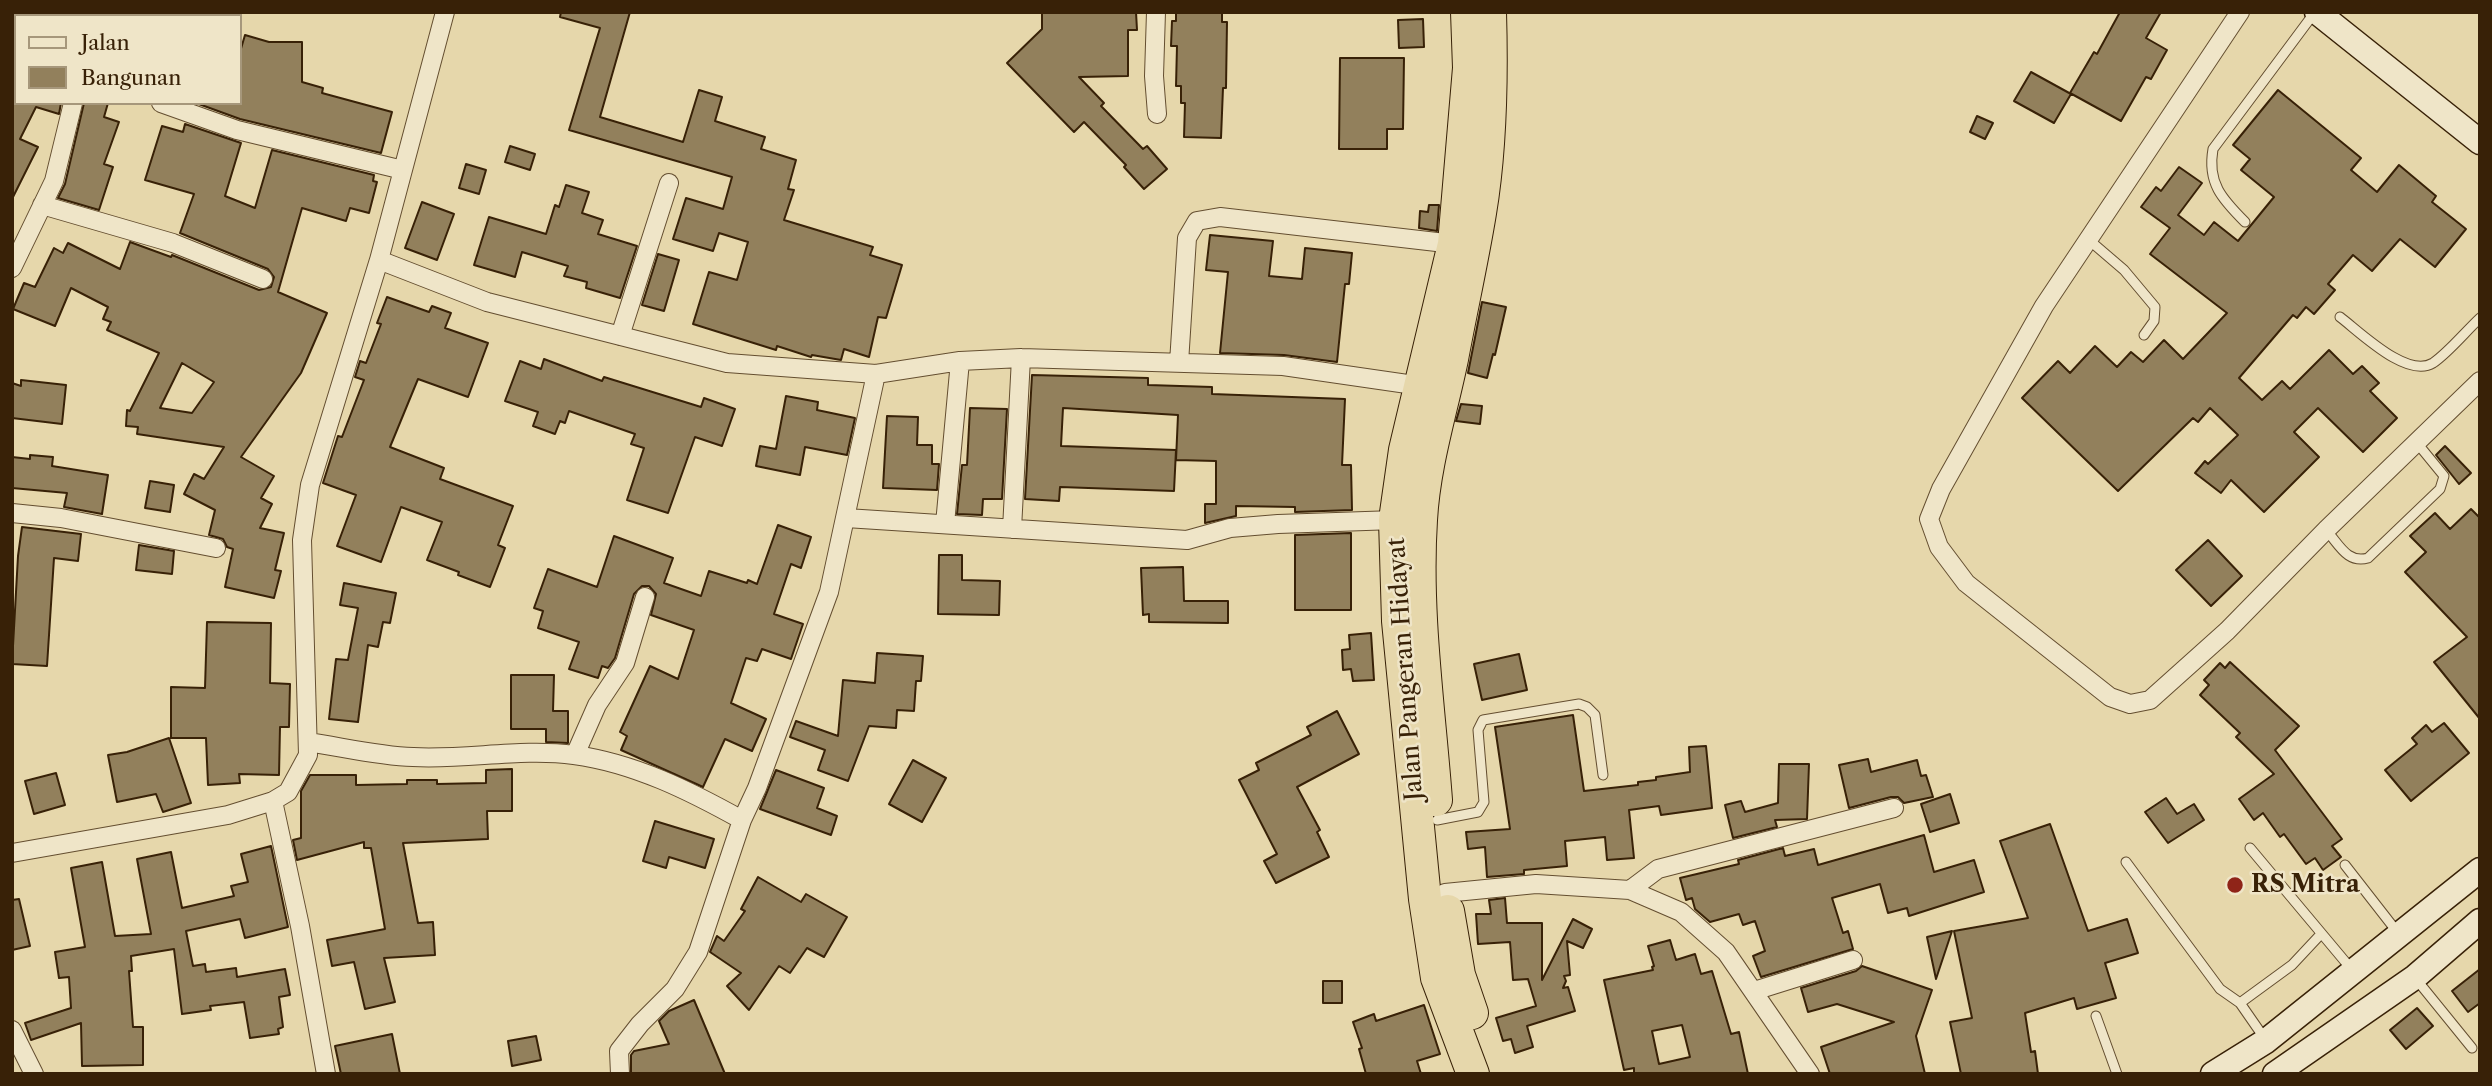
<!DOCTYPE html>
<html>
<head>
<meta charset="utf-8">
<style>
  body { margin:0 }
  #map { position:relative; width:2492px; height:1086px; overflow:hidden; background:#e6d7ab; font-family:"Libre Caslon Text",serif }
  canvas { display:block }
  .frame { position:absolute; inset:0; border:14px solid #382107; pointer-events:none }
  .legend { position:absolute; left:14px; top:14px; width:228px; height:91px; box-sizing:border-box; background:#efe5c8; border:2px solid #a6977b; margin:0; padding:9px 12px; list-style:none; font-size:21px; color:#382107 }
  .legend li { display:flex; align-items:center; gap:14px; height:35px }
  .legend b { width:35px; border:2px solid #a6977b }
</style>
</head>
<body>
<div id="map">
<canvas width="2492" height="1086"></canvas>
<div class="frame"></div>
<ul class="legend">
<li><b style="height:9px;background:#efe5c8"></b>Jalan</li>
<li><b style="height:19px;background:#92805c"></b>Bangunan</li>
</ul>
</div>
<script>
const context = document.querySelector('canvas').getContext('2d');
context.lineJoin = 'round';
function fillPath(path, color) { context.fillStyle = color; context.fill(path, 'evenodd'); }
function strokePath(path, color, width, dash) { context.strokeStyle = color; context.lineWidth = width; context.lineCap = dash ? 'butt' : 'round'; context.setLineDash(dash || []); context.stroke(path); }
function write(font, color, halo, rows, align = 'center') {
  context.font = font + ' "Libre Caslon Text",serif'; context.lineWidth = 5; context.setLineDash([]); context.textBaseline = 'middle'; context.strokeStyle = halo; context.fillStyle = color; for (const [text, x, y, turn = 0] of rows) {
    context.save(); context.translate(x, y); context.rotate((+turn || 0) * Math.PI / 180); context.textAlign = isNaN(turn) ? turn : align; if (halo) context.strokeText(text, 0, 0); context.fillText(text, 0, 0); context.restore();
  }
}
const building = new Path2D(`
  M561,12H630L600,117L683,142L699,90L722,97L715,121L765,137L761,149L796,160L788,189L794,190L784,220L873,247L870,255L902,265L886,318L878,317L869,357L844,349L841,360L812,355L811,357L777,346L776,350L693,324L709,272L737,280L748,242L719,233L713,251L673,239L686,198L723,209L732,177L569,130L600,28L560,17Z
  M1042,12H1136L1137,30H1128V76L1079,77L1104,103L1101,106L1143,149L1147,146L1167,169L1144,189L1124,167L1126,165L1084,122L1074,132L1007,63L1042,29Z
  M1176,12H1222V22H1227L1226,88H1223L1221,138L1184,137L1185,103H1181V86H1176L1177,46H1171L1172,21H1176Z
  M2120,12H2161L2146,38L2167,50L2151,79L2146,77L2121,121L2070,93L2094,52L2097,54Z
  M1423,19L1424,47L1399,48L1398,20Z
  M245,35L269,42H302V82L323,88L322,93L392,112L381,153L240,119L196,103H240V52Z
  M1340,58H1404L1403,129H1387V149H1339Z
  M2031,72L2071,94L2054,123L2014,101Z
  M2278,90L2361,158L2351,170L2377,192L2399,165L2436,196L2432,202L2466,229L2435,267L2400,239L2372,271L2353,255L2328,284L2335,290L2314,314L2306,307L2297,318L2293,315L2239,378L2262,400L2282,381L2290,389L2329,350L2353,374L2362,366L2379,383L2370,391L2397,418L2363,452L2318,408L2294,432L2319,457L2264,512L2231,480L2221,493L2195,473L2205,461L2208,464L2238,435L2210,408L2198,422L2193,418L2118,491L2022,398L2058,361L2070,373L2095,346L2117,367L2131,352L2143,362L2164,340L2183,359L2227,313L2150,254L2170,228L2141,207L2156,187L2161,191L2179,167L2202,183L2178,215L2204,235L2214,222L2238,241L2274,197L2241,170L2250,159L2233,145Z
  M12,103H61L59,114L36,107L20,139L38,147L12,199Z
  M84,103H108L104,117L119,122L104,164L113,167L99,210L58,198L65,184Z
  M1977,116L1993,123L1985,139L1970,132Z
  M185,124L241,143L225,196L255,208L272,150L374,175L373,181L377,182L369,213L350,208L346,221L302,208L278,292L327,313L301,373L241,457L274,476L261,498L272,504L260,528L284,533L275,570L281,571L274,598L225,587L233,549L227,547L223,539L209,535L215,510L184,494L194,474L204,479L224,447L137,434L138,427L126,426L127,410L130,411L159,353L107,330L111,322L103,319L108,307L71,288L55,326L13,309L24,283L35,287L54,248L63,253L68,243L120,269L130,242L171,257L172,255L259,290L271,287L274,277L268,269L180,233L194,194L145,180L162,126L183,132ZM182,363L214,382L192,413L160,408Z
  M510,146L535,154L530,170L505,162Z
  M466,164L486,170L479,194L459,188Z
  M566,185L589,192L582,213L603,220L598,234L637,246L620,298L586,288L587,282L564,276L568,266L522,252L515,277L474,265L489,217L546,234L555,205L559,207Z
  M422,202L454,214L437,260L405,248Z
  M1429,205H1439L1437,231L1419,228L1420,211L1428,212Z
  M1210,235L1273,241L1269,276L1302,279L1305,248L1352,253L1349,284H1345L1337,362L1284,355L1220,353L1228,272L1206,270Z
  M658,254L679,260L664,311L642,305Z
  M387,297L429,312L432,306L451,313L445,328L488,343L468,397L418,379L390,447L444,468L440,479L513,506L498,545L505,548L490,587L458,575L459,572L427,560L442,522L401,507L381,562L337,546L356,495L323,483L338,436L342,437L364,380L355,377L360,361L366,363L381,324L377,323Z
  M1482,302L1506,307L1495,355L1493,354L1487,378L1468,373Z
  M544,359L602,381L604,377L701,407L704,398L735,409L722,446L695,437L668,513L627,500L644,448L631,444L635,434L569,411L565,423L560,421L555,434L533,426L538,412L505,401L520,361L541,369Z
  M1032,375L1148,378V385L1212,387V394L1345,399L1342,465H1351L1352,510L1295,512V507L1236,506V516L1205,523V504H1216V461L1176,460L1178,415L1063,408L1061,446L1176,450L1174,491L1060,487L1059,501L1025,499Z
  M21,380L66,385L62,424L12,418V383L21,386Z
  M786,396L818,402L817,410L855,418L847,455L805,447L800,475L756,466L760,446L776,449Z
  M1461,404L1482,406L1480,424L1456,421Z
  M970,408L1007,409L1002,499H983L982,515L957,514L962,465H967Z
  M887,416L918,417L917,445H932V464H939L937,490L883,488Z
  M2445,446L2471,473L2459,484L2436,455Z
  M30,455L53,457L52,466L108,475L102,514L64,507L67,493L12,488V457L30,459Z
  M150,481L174,485L170,512L145,508Z
  M2471,509L2480,518V719L2434,662L2467,637L2405,572L2426,552L2410,536L2435,513L2450,529Z
  M778,525L811,537L801,568L791,564L774,614L803,624L791,659L762,649L757,661L746,658L731,703L766,719L752,751L725,739L703,787L621,750L627,736L620,732L650,666L678,679L694,630L651,615L656,594L649,586H642L634,594L615,658L608,668L602,666L598,678L569,669L579,642L538,628L543,611L534,608L548,569L597,587L614,536L673,558L664,583L701,596L709,571L747,583L748,580L757,584Z
  M22,527L81,534L78,561L54,558L47,666L12,664L18,556Z
  M1351,533V610H1295V535Z
  M2208,540L2242,576L2211,606L2176,570Z
  M139,545L174,551L172,574L136,570Z
  M939,555H962V580L1000,581L999,615L938,614Z
  M1183,567L1184,601H1228V623L1149,622V614L1143,615L1141,568Z
  M344,583L396,593L390,623L383,622L378,647L368,645L358,722L329,719L336,659L348,660L358,608L340,605Z
  M207,622L271,623L270,683L290,684L289,727H280L279,775L239,774L240,783L208,785L206,738H171V687L205,688Z
  M1371,633L1374,680L1353,681L1351,669L1343,670L1342,650L1350,649L1349,635Z
  M877,653L923,656L921,681H916L914,711L897,710L896,728L869,726L848,781L818,770L825,750L790,737L796,721L838,736L843,680L875,683Z
  M1519,654L1527,690L1482,700L1474,664Z
  M2230,662L2299,726L2275,750L2342,839L2332,846L2341,857L2323,870L2315,858L2306,864L2284,834L2280,837L2263,813L2254,820L2239,799L2274,774L2236,737L2240,733L2200,695L2209,685L2204,680L2220,663L2225,668Z
  M511,675H554L553,711H568V743L546,742V729H511Z
  M1337,711L1359,754L1297,787L1320,830L1317,832L1329,857L1276,883L1264,861L1277,854L1239,780L1259,770L1256,763L1311,735L1307,727Z
  M1573,715L1584,791L1638,785V782L1656,780V777L1690,772L1689,747L1706,746L1712,808L1661,815L1659,806L1629,810L1634,858L1607,860L1605,837L1565,841L1567,866L1524,870V874L1487,877L1485,847L1468,849L1466,832L1510,829L1495,727Z
  M2444,723L2469,753L2411,801L2385,770L2417,744L2412,738L2426,725L2432,732Z
  M169,738L191,803L163,812L156,794L117,802L108,755L127,752Z
  M1868,759L1871,772L1917,760L1921,776L1926,775L1933,797L1904,803L1898,797H1891L1849,808L1839,765Z
  M913,760L946,778L922,822L889,804Z
  M1779,764H1809L1807,819L1775,820L1777,827L1733,838L1725,805L1741,801L1745,812L1778,803Z
  M512,769V811H487L488,839L403,843L418,923L433,922L435,955L384,958L395,1002L365,1009L354,962L332,966L327,940L385,929L371,848H364V842L297,860L293,840L301,838V791L310,775H356V785L407,784V780H437V784L486,783V770Z
  M776,770L824,788L817,808L837,816L831,835L760,809Z
  M56,773L65,805L34,814L25,781Z
  M1950,794L1959,823L1930,832L1921,804Z
  M2166,798L2177,814L2194,804L2204,820L2168,843L2145,812Z
  M655,821L714,839L705,868L669,857L666,868L643,861Z
  M2050,824L2088,931L2127,919L2138,953L2105,963L2116,998L2077,1009L2074,998L2025,1013L2031,1052L2035,1051L2038,1074H1961L1950,1022L1972,1018L1954,931L2028,918L2000,841Z
  M1924,835L1934,872L1974,860L1984,892L1909,916L1907,908L1888,913L1880,884L1832,898L1843,933L1848,931L1853,949L1761,977L1753,956L1765,951L1755,921L1743,925L1739,914L1710,922L1695,909L1692,898L1686,900L1680,878L1739,864L1738,860L1783,848L1785,856L1814,849L1818,865Z
  M271,846L288,927L245,938L240,919L186,931L193,966L205,964L206,972L236,968L237,977L285,969L290,995L279,997L283,1027L278,1029L279,1034L250,1038L244,1002L210,1006L211,1010L182,1014L174,949L131,956L132,971H129L133,1027H143V1065L82,1066L81,1023L31,1040L25,1023L71,1008L69,977L59,978L55,952L85,947L71,868L102,862L115,936L151,934L137,859L171,852L182,908L234,896L231,886L248,882L241,854Z
  M758,877L801,902L806,894L847,917L824,957L807,948L790,973L779,966L749,1010L727,986L741,973L710,952L717,936L724,941L745,911L741,909Z
  M1505,898L1507,923H1542V980L1573,919L1592,929L1583,948L1567,941L1570,975L1564,976L1566,981L1563,988L1568,987L1575,1011L1527,1026L1533,1047L1515,1053L1511,1039L1503,1041L1496,1018L1536,1006L1528,979L1513,980L1510,942L1478,944L1476,914H1491L1489,900Z
  M19,899L30,946L12,950V900Z
  M1952,931L1936,979L1927,937Z
  M1670,940L1676,960L1695,954L1701,974L1712,971L1731,1034L1739,1032L1748,1074H1634V1068L1624,1070L1604,980L1653,970L1652,967L1654,966L1648,946ZM1682,1025L1690,1057L1659,1064L1652,1031Z
  M1862,966L1932,990L1916,1036L1925,1074H1830L1821,1047L1894,1022L1837,1004L1808,1012L1801,988L1856,971Z
  M2480,969V1003L2468,1012L2452,991Z
  M1323,981H1342V1003H1323Z
  M694,1000L725,1074H631V1055L634,1051L669,1044L659,1021L669,1011Z
  M1424,1005L1440,1054L1417,1061L1421,1074H1366L1359,1049L1362,1048L1353,1022L1374,1014L1376,1021Z
  M2417,1008L2433,1026L2406,1049L2390,1030Z
  M392,1034L400,1074H341L335,1046Z
  M536,1036L541,1060L512,1066L508,1041Z`);
const lane = new Path2D(`
  M2245,222C2222,199 2207,183 2213,149L2315,12
  M2089,240L2124,270L2155,307L2154,321L2144,335
  M2340,317C2360,332 2407,379 2433,363C2448,353 2466,331 2480,318
  M2326,530C2339,544 2347,564 2368,558L2440,489L2444,476L2417,443
  M1437,820L1478,812L1484,802L1478,730L1483,720L1579,704L1587,707L1595,715L1603,775
  M2250,848L2353,971
  M2126,862L2220,989L2240,1003L2265,1039
  M2345,865L2398,933
  M2416,979L2472,1048
  M2240,1003L2292,965L2321,934
  M2096,1016L2117,1074`);
const street = new Path2D(`
  M445,12L379,260L487,302L727,363L876,374L960,361L1021,358L1283,366L1428,387
  M1156,12L1154,76L1157,114
  M2240,12L2044,306L1941,489L1929,519L1939,547L1966,583L2110,697L2130,704L2150,700L2227,631L2326,530L2480,381
  M62,16L64,12
  M12,44L16,46
  M161,103L237,130L403,170
  M42,205L173,243L263,279
  M12,268L54,181L73,103
  M620,336L669,183
  M1179,363L1187,238L1197,221L1220,217L1454,244
  M12,513L61,518L216,548
  M846,518L1187,540L1230,528L1278,524L1395,520
  M945,524L960,361
  M1012,529L1021,358
  M308,742C342,747 378,756 413,757C466,760 521,748 574,755C634,763 690,791 742,820
  M575,755L597,705L625,663L645,597
  M273,801L300,926L326,1074
  M12,853L228,815L273,801L288,792L308,755L302,540L310,485L379,260
  M1630,890L1658,869L1894,808
  M1445,893L1536,884L1630,890L1681,912L1726,952L1810,1074
  M1754,991L1853,960
  M12,1030L34,1074
  M620,1074L619,1051L640,1024L675,989L698,952L742,820L757,788L829,592L876,374`);
const secondary = new Path2D(`
  M2317,12L2480,142
  M2213,1074L2266,1041L2480,870
  M2275,1074L2415,977L2480,921`);
const highway = new Path2D(`
  M1467,12L1469,68L1454,244L1405,450L1395,520L1398,621L1425,899L1437,978L1473,1074
  M1436,800C1429,707 1415,613 1421,520C1424,465 1441,412 1452,359C1461,310 1472,262 1480,213C1491,147 1492,79 1490,12
  M1448,911L1459,975L1472,1013`);
const markers = [
  [2235,885,9,"#8f2418"]
];
const streetNames = [
  ["Jalan Pangeran Hidayat",1406,669,-94]
];
const poiNames = [
  ["RS Mitra",2251,885]
];
fillPath(building, '#92805c');
strokePath(building, '#382107', 2);
strokePath(lane, '#644e30', 11);
strokePath(street, '#644e30', 20);
strokePath(secondary, '#382107', 27);
strokePath(highway, '#382107', 34);
strokePath(lane, '#efe5c8', 9);
strokePath(street, '#efe5c8', 18);
strokePath(secondary, '#efe5c8', 24);
strokePath(highway, '#e6d7ab', 32);
for (const [x, y, r, color] of markers) { const dot = new Path2D(); dot.arc(x, y, r, 0, 2 * Math.PI); context.fillStyle = color; context.fill(dot); strokePath(dot, '#efe5c8', 2.5); }
write('24px', '#382107', '#efe5c8', streetNames);
write('bold 24px', '#382107', '#efe5c8', poiNames, 'left');
</script>
</body>
</html>
